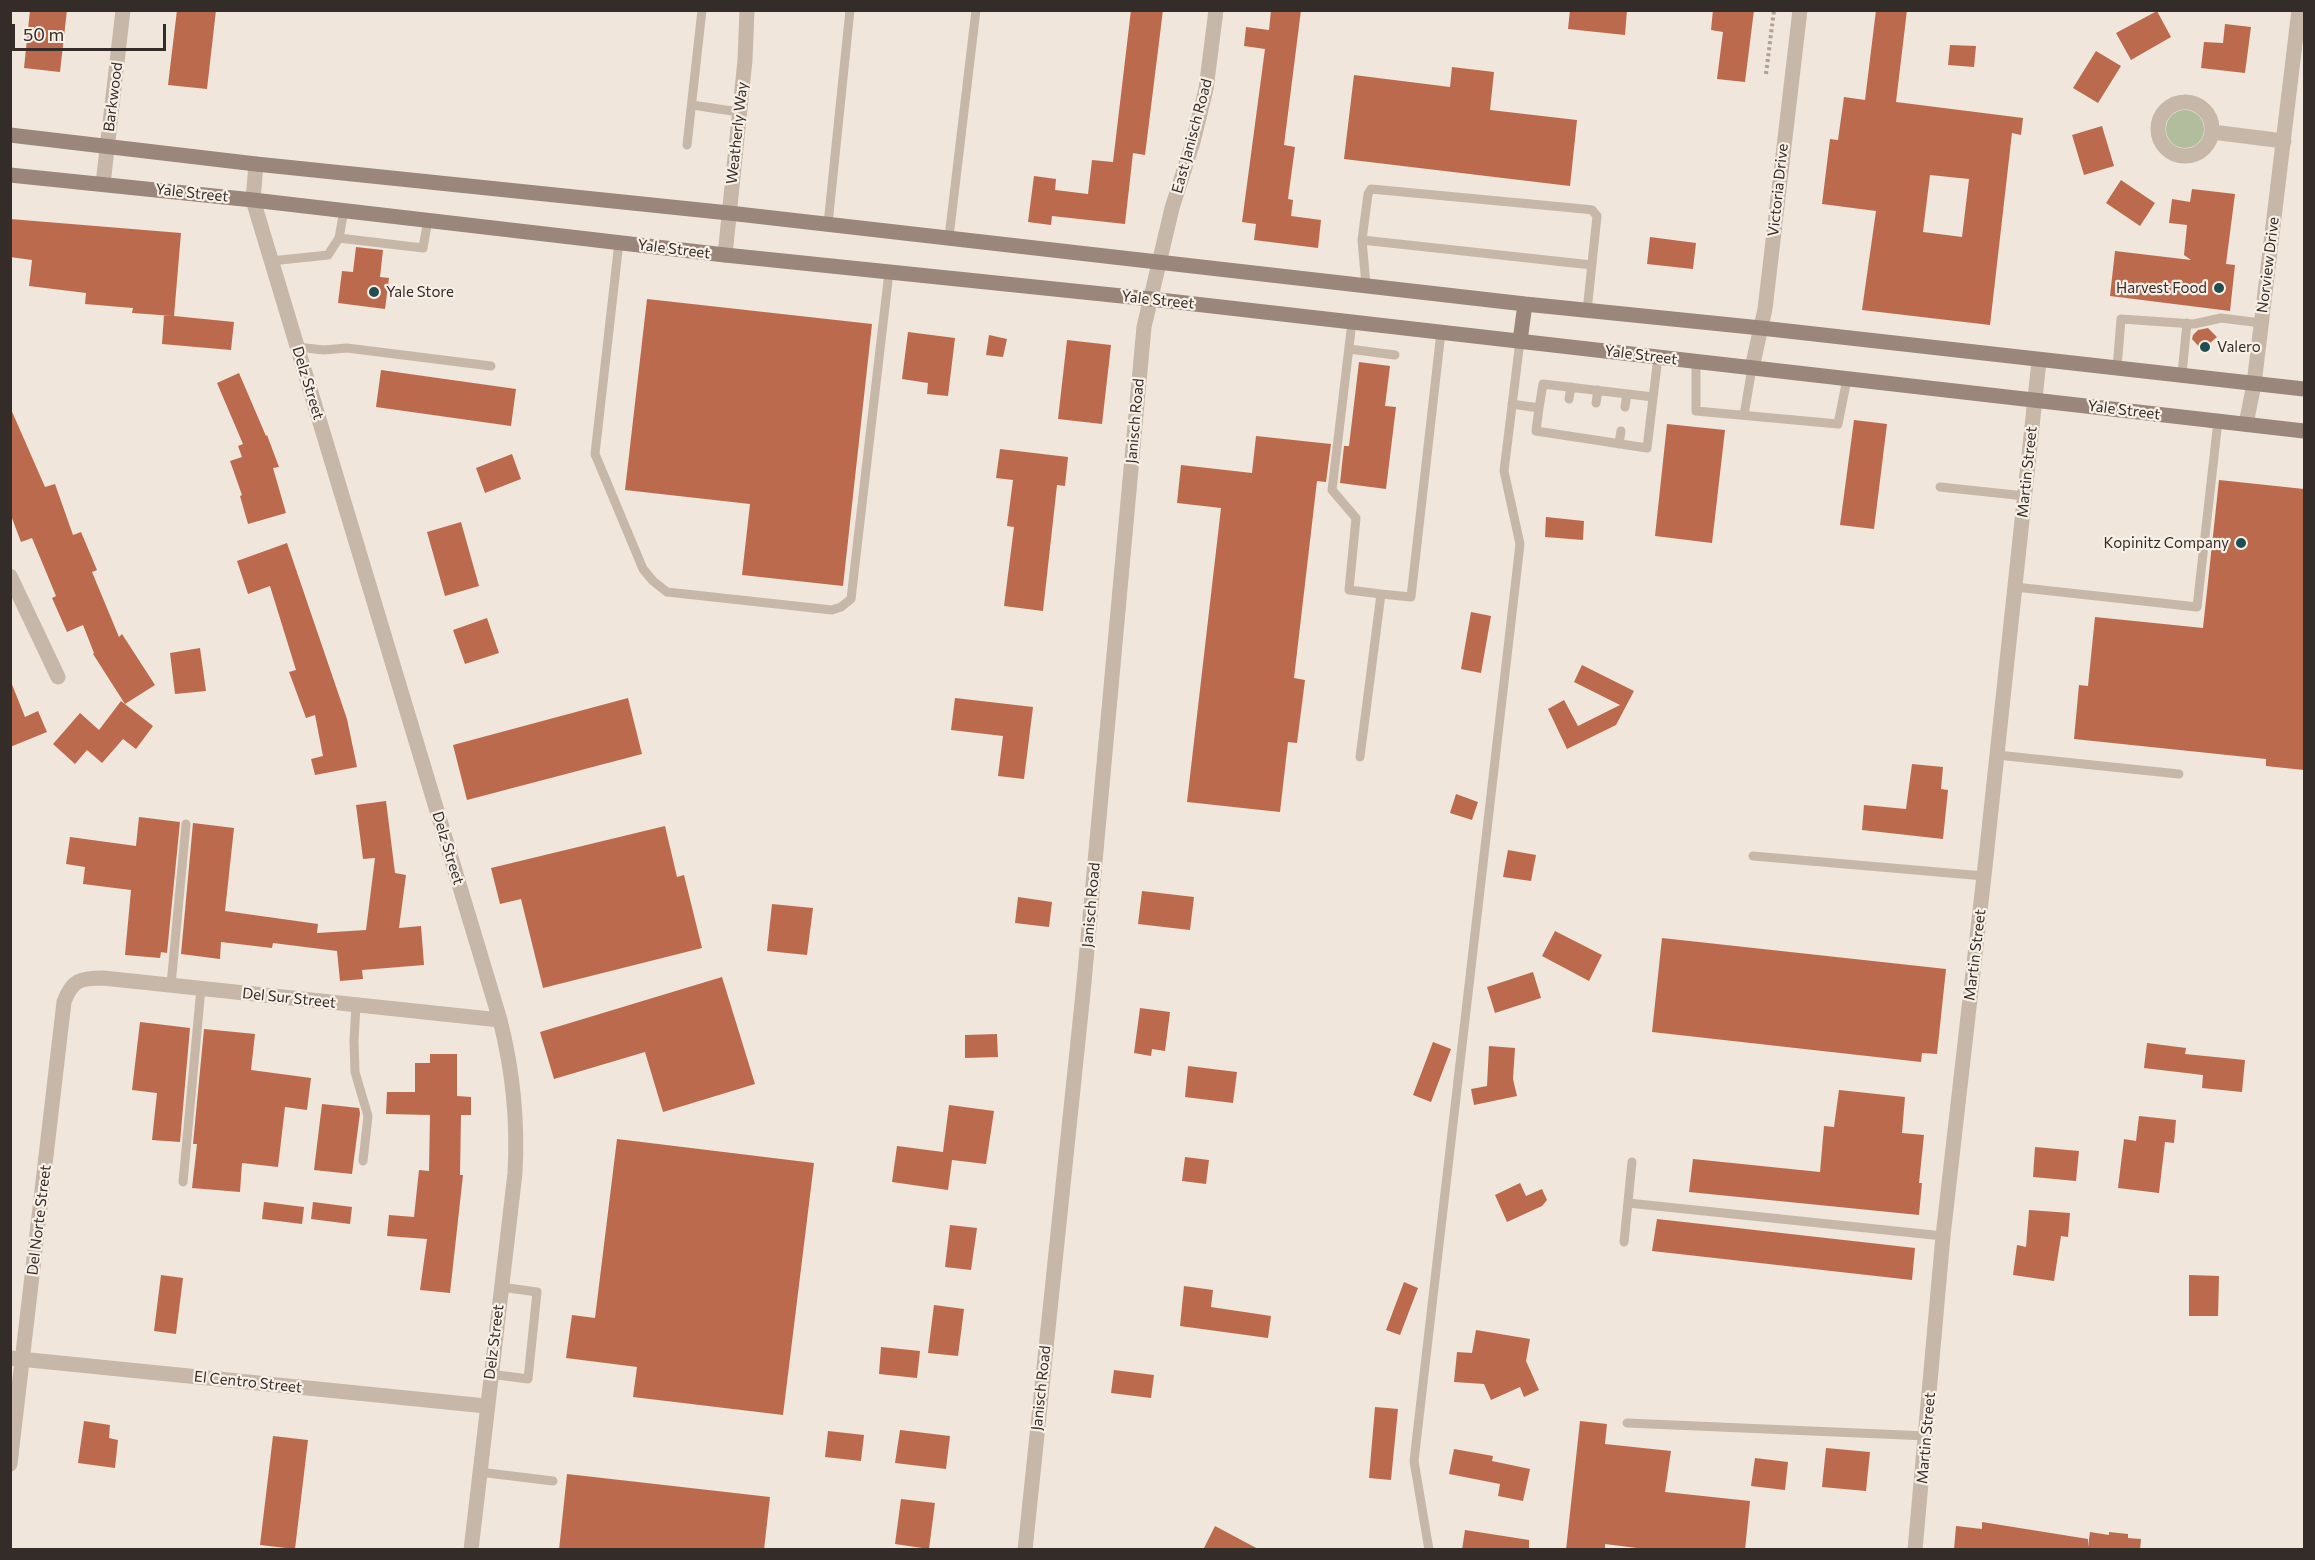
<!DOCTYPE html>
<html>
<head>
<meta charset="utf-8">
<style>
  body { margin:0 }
  #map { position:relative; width:2315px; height:1560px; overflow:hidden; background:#f0e6db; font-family:Commissioner,sans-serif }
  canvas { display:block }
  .frame { position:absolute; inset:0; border:12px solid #342c28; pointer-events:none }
  .scale { position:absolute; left:12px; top:24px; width:154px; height:27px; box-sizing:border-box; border:3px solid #342c28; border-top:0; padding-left:8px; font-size:18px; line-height:21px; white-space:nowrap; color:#342c28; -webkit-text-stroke:4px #f8f0e7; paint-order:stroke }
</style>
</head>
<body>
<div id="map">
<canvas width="2315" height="1560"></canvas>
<div class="frame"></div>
<div class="scale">50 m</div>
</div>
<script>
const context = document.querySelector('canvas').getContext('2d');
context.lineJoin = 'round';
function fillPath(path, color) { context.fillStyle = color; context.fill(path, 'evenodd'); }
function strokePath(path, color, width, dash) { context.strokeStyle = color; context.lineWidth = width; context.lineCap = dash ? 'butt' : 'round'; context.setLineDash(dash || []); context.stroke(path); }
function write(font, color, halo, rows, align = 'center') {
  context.font = font + ' Commissioner,sans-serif'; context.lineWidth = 4.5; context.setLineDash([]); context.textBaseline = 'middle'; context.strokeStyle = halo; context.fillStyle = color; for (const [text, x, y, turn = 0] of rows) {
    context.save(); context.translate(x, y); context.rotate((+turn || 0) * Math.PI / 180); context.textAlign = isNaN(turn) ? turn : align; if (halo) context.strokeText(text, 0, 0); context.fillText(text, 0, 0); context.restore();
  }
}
const green = new Path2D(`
  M2166 129a19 19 0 1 1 38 0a19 19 0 1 1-38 0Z`);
const building = new Path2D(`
  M30,10H67L60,72L24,68Z
  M177,10H216L207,89L168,85Z
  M1131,10H1163L1145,155L1133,153L1125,224L1052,216L1051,225L1028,222L1034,176L1056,179L1055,190L1088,194L1092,160L1113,162Z
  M1271,10H1301L1284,145L1295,147L1288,199L1293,200L1291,216L1321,220L1318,248L1254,240L1256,224L1242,222L1265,49L1244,46L1246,27L1269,30Z
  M1570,10H1627L1625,35L1568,29Z
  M1713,10H1754L1745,82L1717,79L1723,32L1711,30Z
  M1876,10H1907L1896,102L2023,118L2021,135L2012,133L1990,325L1862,310L1876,211L1822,204L1830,139L1838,140L1844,97L1865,100ZM1930,175L1969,179L1962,237L1923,232Z
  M2157,11L2171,37L2131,60L2116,33Z
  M2225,24L2251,27L2245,73L2201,68L2204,42L2223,43Z
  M1950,45L1976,46L1974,67L1948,65Z
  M2096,51L2121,66L2098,103L2073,88Z
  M1452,67L1494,72L1490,110L1577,120L1570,186L1344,159L1354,75L1450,87Z
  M2102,126L2114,166L2084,175L2072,135Z
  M2121,180L2155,203L2140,226L2106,203Z
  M2192,189L2235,194L2226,264L2235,265L2230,311L2110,296L2115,251L2191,260L2184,255L2187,225L2169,223L2172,199L2190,202Z
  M10,219L181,233L174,316L132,313L133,308L85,304L86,293L29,286L32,260L10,257Z
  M1650,237L1696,243L1693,269L1647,264Z
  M356,247L383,250L380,277L389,278L385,309L338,303L342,271L353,272Z
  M647,299L872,324L843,586L742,575L750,504L625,490Z
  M164,315L234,322L231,350L162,344Z
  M2208,328L2217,337L2202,350L2192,339L2193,335L2198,330Z
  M908,332L955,338L948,396L927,394L928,383L902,379Z
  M989,335L1007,339L1003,357L986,355Z
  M1067,340L1111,345L1102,424L1058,419Z
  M1359,362L1390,366L1385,406L1396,407L1386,489L1340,483L1344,446H1349Z
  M381,370L516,389L511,426L376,407Z
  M239,373L266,436L267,435L279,467L273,468L286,513L248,524L240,496L242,495L230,461L242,457L238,446L243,444L217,383Z
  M10,407L45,487L55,484L73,535L81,532L97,570L92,572L119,637L122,634L155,685L125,704L93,654L94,653L83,625L67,632L52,598L56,596L32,538L21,542L10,513Z
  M1854,420L1887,424L1874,529L1840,525Z
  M1667,424L1725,430L1712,543L1655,536Z
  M1256,436L1331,444L1326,482L1317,481L1294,678L1305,680L1297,743L1288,742L1280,812L1187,802L1221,508L1177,503L1181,465L1252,473Z
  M1000,449L1068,457L1065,486L1057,485L1043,611L1004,606L1014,527L1007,526L1013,480L996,478Z
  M512,454L521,479L485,493L476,468Z
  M2219,480L2304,489V770L2266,766V759L2074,739L2079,685L2088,686L2095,617L2203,628Z
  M1546,517L1584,521L1583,540L1545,537Z
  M461,522L479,586L445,596L427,532Z
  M287,543L347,719L357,767L315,775L311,759L323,756L315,715L306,718L289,672L296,670L270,586L248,594L237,561Z
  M1471,612L1491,616L1481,673L1461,669Z
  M487,618L499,653L465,664L453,630Z
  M200,648L206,691L175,694L170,653Z
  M1582,665L1634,691L1616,725L1567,749L1548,709L1564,700L1578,726L1620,705L1574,682Z
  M11,682L25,717L38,711L47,732L10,747Z
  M628,698L642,754L467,800L453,745Z
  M955,698L1033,707L1024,779L998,776L1003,736L951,730Z
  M121,701L153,726L136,749L123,739L102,763L87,750L75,764L53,744L80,713L99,730Z
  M1912,764L1943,767L1941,789L1948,790L1943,839L1862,830L1864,805L1906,809Z
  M1456,794L1478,802L1472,820L1450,813Z
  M386,801L395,873L406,875L399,928L421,926L424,965L362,970L363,979L340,981L337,951L273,943L272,948L221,942L220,959L181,954L193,823L234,828L225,911L318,924L317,933L366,930L375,858L363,859L356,805Z
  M139,817L180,822L167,953L161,952L160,958L125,955L131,890L83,884L85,867L66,864L70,837L136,846Z
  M665,826L677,877L684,875L702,948L543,988L521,899L500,904L491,868Z
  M1508,850L1536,855L1531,881L1503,877Z
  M1142,891L1194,897L1190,930L1138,924Z
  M1018,897L1052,902L1049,927L1015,923Z
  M772,904L813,908L807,955L767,951Z
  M1555,931L1602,955L1589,981L1542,956Z
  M1662,938L1946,969L1937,1054L1922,1053L1921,1062L1652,1032Z
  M1533,972L1541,998L1495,1013L1487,987Z
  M722,977L755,1084L663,1112L645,1052L554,1079L540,1032Z
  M1140,1008L1170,1012L1165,1051L1152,1049L1151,1056L1134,1053Z
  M140,1022L190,1028L180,1142L152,1140L157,1093L132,1090Z
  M204,1029L255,1034L251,1070L311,1078L307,1110L285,1107L278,1167L242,1163L240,1192L192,1188L197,1144H193Z
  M997,1034L998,1057L965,1058V1035Z
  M1433,1042L1451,1049L1431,1102L1413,1095Z
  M2147,1043L2186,1048L2185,1054L2245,1060L2242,1092L2202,1088L2203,1075L2144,1068Z
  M1489,1046L1515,1048L1513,1079L1517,1096L1474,1105L1471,1089L1487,1086Z
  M430,1054H457V1096L471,1097V1115H461L460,1175H463L450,1293L420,1290L427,1239L387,1236L389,1215L414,1217L419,1170L429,1171L430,1115L386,1114L387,1092H415V1063H430Z
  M1188,1066L1237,1072L1233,1103L1185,1097Z
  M1839,1090L1905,1097L1902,1133L1924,1135L1919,1183H1922L1919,1215L1689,1192L1693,1159L1820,1172L1824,1126L1834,1127Z
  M322,1104L359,1108L360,1113L352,1174L314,1170Z
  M949,1105L994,1111L986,1164L952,1160L948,1190L892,1182L897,1146L943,1152Z
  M2139,1116L2176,1120L2174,1143L2165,1142L2159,1193L2118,1188L2124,1139L2136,1141Z
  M617,1139L814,1163L783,1415L633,1397L637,1367L566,1358L572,1315L595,1318Z
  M2035,1147L2079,1151L2076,1181L2033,1177Z
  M1185,1157L1209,1160L1206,1184L1182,1181Z
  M1520,1183L1526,1196L1542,1189L1547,1200L1542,1206L1507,1222L1495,1195Z
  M264,1202L304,1207L302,1224L262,1219Z
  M313,1202L352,1207L350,1224L311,1219Z
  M2029,1210L2070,1213L2068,1237L2061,1236L2054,1281L2013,1275L2017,1245L2026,1247Z
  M1657,1219L1915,1248L1912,1280L1652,1251Z
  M950,1225L977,1228L971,1270L945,1267Z
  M161,1275L183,1278L176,1334L154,1331Z
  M2189,1275L2219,1276L2218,1316H2189Z
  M1404,1282L1418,1288L1400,1335L1386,1330Z
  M1184,1286L1213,1290L1211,1307L1271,1316L1268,1338L1180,1326Z
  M934,1305L964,1309L958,1356L928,1353Z
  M1476,1330L1530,1339L1526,1361L1539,1390L1524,1397L1520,1387L1491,1400L1484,1384L1454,1382L1457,1352L1472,1353Z
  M881,1347L920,1351L917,1378L879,1374Z
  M1114,1370L1154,1375L1151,1398L1111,1393Z
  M1375,1407L1398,1409L1391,1480L1369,1478Z
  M84,1421L110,1425L109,1438L118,1440L115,1468L78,1463Z
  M1580,1421L1607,1424L1605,1444L1671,1451L1665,1492L1750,1501L1745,1550H1653L1605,1544V1550H1566Z
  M900,1430L950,1436L946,1469L895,1463Z
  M828,1431L864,1435L861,1461L825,1457Z
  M273,1436L308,1440L295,1549L260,1545Z
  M1826,1448L1870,1452L1866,1491L1822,1487Z
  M1454,1449L1493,1456L1492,1461L1530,1469L1523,1501L1498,1496L1500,1484L1449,1474Z
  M1755,1458L1788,1462L1785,1490L1751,1486Z
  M567,1474L770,1497L764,1550H559Z
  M901,1499L935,1503L929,1549L895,1544Z
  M1982,1522L2088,1539V1547L2090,1532L2109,1535V1532L2128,1534V1538L2141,1539L2140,1550H1954L1956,1526L1982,1529Z
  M1215,1526L1260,1550H1203Z
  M1465,1530L1529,1540V1550H1462Z`);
const path = new Path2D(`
  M1766,74L1774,10`);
const service = new Path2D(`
  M692,105L739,112
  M687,145L702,10
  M828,224L850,10
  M949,237L976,10
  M339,238L344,210
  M1362,240L1592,265
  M619,242L595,454L643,569L653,581L667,592L832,610L841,607L851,599L889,272
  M271,261L328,255L339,238L423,248L428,220
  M1366,285L1362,240L1368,194L1371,189L1584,209L1592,210L1597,216L1587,311
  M1352,322L1332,490L1356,518L1349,590L1381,594
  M297,347L324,350L347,348L491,366
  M1349,349L1395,355
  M1696,362V411L1838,424L1847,379
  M2117,368L2121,319L2194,324L2221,318L2261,323
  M2182,374L2187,323
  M1569,399L1571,387
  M1596,403L1598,390
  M1512,404L1539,408L1536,431L1647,448L1658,357
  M1625,407L1627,394
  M1539,408L1543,384L1653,397
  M1744,415L1752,368
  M1619,444L1621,431
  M1940,487L2025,496
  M2015,587L2197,607L2218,421
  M1997,755L2179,774
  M1360,757L1381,594L1411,597L1441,332
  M1753,856L1984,876
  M171,985L186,824
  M356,1005L354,1041L355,1072L368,1116L363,1161
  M183,1182L201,988
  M1628,1203L1943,1236
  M1624,1242L1632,1162
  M490,1374L528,1379L537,1292L501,1287
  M1627,1423L1927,1436
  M479,1472L553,1481
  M1429,1550L1414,1461L1520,544L1504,471L1520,341`);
const minor = new Path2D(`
  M2158 129a27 27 0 1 1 54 0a27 27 0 1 1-54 0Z
  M2212,132L2284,141
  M256,164L253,200L500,1020C513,1071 518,1120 515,1173L471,1550
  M103,184L123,10
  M725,255L745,60L747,10
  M2246,424L2254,384L2299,10
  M10,576L58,677
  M10,1358L486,1406
  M10,1464L64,1002C72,980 80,978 103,978L500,1020
  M1025,1550L1083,993L1144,327L1172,208L1193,142L1206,89L1216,10
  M1915,1550L1943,1236L1985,867L2039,361`);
const tertiary = new Path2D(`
  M1752,368L1765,309L1800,10`);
const secondary = new Path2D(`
  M10,135L256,164L729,213L1525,304L1761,328L2304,389
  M10,175L253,200L725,255L1151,299L2304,431
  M1520,341L1525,304`);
const markers = [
  [2219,288,6,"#214e52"],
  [374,292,6,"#214e52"],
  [2205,347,6,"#214e52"],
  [2241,543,6,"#214e52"]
];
const streetNames = [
  ["Barkwood",113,97,-83],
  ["Weatherly Way",737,133,-84],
  ["East Janisch Road",1192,136,-75],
  ["Victoria Drive",1778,190,-84],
  ["Yale Street",192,193,6],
  ["Yale Street",674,249,7],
  ["Norview Drive",2268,265,-83],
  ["Yale Street",1158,300,6],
  ["Yale Street",1641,355,7],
  ["Delz Street",308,383,73],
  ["Yale Street",2124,410,7],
  ["Janisch Road",1135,421,-85],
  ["Martin Street",2027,472,-84],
  ["Delz Street",448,848,73],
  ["Janisch Road",1091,905,-85],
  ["Martin Street",1975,955,-83],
  ["Del Sur Street",289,998,6],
  ["Del Norte Street",39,1220,-83],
  ["Delz Street",494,1342,-83],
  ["El Centro Street",248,1382,6],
  ["Janisch Road",1041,1388,-84],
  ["Martin Street",1926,1438,-85]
];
const poiNames = [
  ["Harvest Food",2207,288],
  ["Yale Store",386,292,"left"],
  ["Valero",2217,347,"left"],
  ["Kopinitz Company",2229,543]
];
fillPath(green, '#b2bd9d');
fillPath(building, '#bc6a4d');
strokePath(path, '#b2a193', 4, [3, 3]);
strokePath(service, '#c7b7a8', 9);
strokePath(minor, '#c7b7a8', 15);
strokePath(tertiary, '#c7b7a8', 15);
strokePath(secondary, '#9a867a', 15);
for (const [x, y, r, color] of markers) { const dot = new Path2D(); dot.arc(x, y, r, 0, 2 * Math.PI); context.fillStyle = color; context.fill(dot); strokePath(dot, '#f8f0e7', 2); }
write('15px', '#342c28', '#f8f0e7', streetNames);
write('15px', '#342c28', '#f8f0e7', poiNames, 'right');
</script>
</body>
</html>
